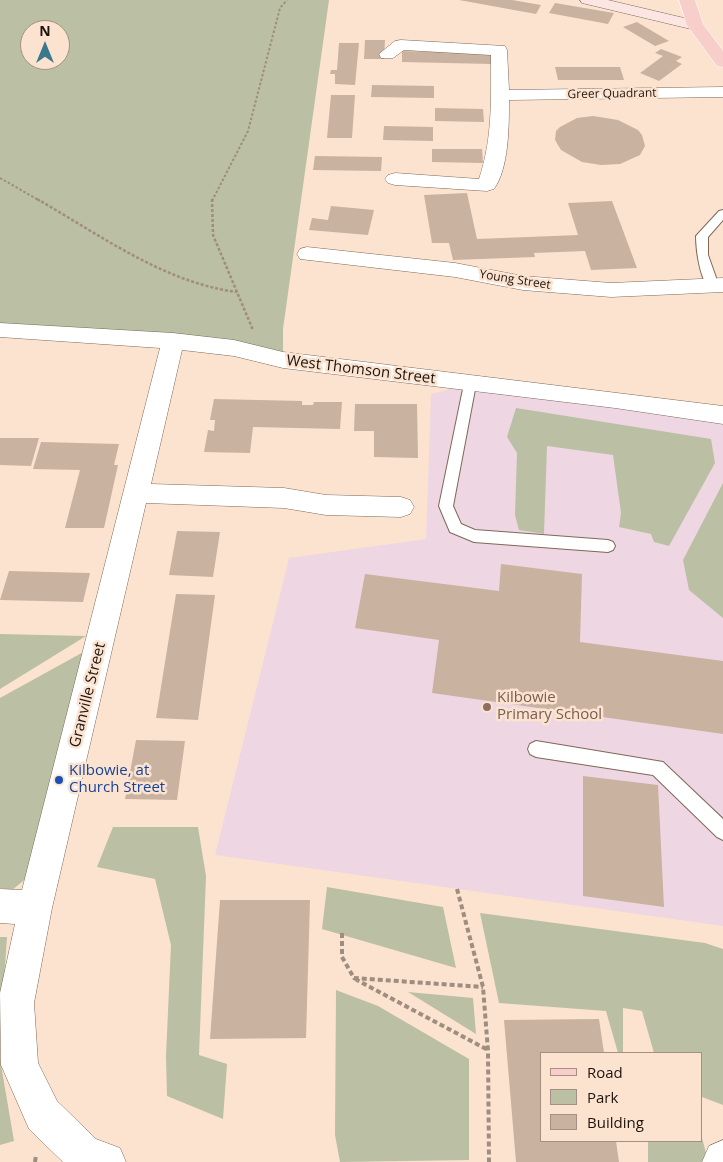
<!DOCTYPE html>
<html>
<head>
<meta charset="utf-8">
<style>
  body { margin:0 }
  #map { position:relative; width:723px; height:1162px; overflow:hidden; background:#fce3d0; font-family:"Open Sans",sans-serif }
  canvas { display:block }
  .legend { position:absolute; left:540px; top:1052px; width:162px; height:90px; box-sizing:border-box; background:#fce3d0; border:1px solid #a39082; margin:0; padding:6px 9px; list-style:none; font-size:15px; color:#1d140e }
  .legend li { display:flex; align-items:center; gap:10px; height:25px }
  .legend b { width:25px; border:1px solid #a39082 }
  .north { position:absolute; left:20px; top:20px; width:50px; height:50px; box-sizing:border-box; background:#fce3d0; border:1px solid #a39082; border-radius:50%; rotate:0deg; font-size:14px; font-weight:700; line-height:20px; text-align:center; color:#1d140e }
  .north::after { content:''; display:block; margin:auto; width:18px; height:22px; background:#3a788d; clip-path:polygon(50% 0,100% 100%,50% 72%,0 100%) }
</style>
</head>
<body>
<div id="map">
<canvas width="723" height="1162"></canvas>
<ul class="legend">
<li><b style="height:6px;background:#f7cec9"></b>Road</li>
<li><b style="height:14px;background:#bbbfa3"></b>Park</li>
<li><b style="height:14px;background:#cab2a0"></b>Building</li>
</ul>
<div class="north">N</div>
</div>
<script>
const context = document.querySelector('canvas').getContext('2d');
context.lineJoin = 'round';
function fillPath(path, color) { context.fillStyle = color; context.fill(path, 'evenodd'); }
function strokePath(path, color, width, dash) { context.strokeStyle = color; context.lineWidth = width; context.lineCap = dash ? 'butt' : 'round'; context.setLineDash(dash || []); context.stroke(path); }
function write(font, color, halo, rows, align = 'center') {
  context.font = font + ' "Open Sans",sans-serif'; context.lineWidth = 5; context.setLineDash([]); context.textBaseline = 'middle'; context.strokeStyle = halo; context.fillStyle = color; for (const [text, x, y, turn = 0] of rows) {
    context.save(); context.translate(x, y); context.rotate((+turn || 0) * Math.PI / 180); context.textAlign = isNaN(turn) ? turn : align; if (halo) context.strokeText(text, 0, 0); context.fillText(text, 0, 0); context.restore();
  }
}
const education = new Path2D(`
  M470,384L723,415V926L215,855L289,558L426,539L431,394Z`);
const green = new Path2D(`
  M0,0H329L283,329V360L0,330ZM30,30H60V60H30Z
  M516,408L711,439L715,463L669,546L654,542L651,534L619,527L621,513L613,455L547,446L544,534L519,530L515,515L517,453L507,437Z
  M723,483V618L689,590L683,560Z
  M0,634L86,636L0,689Z
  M87,650L28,877L12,890L0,888V698Z
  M113,827H198L206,876L199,1055L227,1064L223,1119L167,1096L166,1056L171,945L155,879L97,867Z
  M327,887L443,907L456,968L322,929Z
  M480,913L705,943L723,949V1105L702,1097V1053H654L642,1011L623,1008V1053H618L606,1011L499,1003Z
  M0,937H7L0,1037Z
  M336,990L378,1006L469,1059V1160L340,1162L335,1135Z
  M408,992L473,998L476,1034Z
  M0,1059L14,1141L0,1145Z
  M702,1138L706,1153L702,1162H648V1141H702Z`);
const building = new Path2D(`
  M459,0H512L541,5L536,14Z
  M555,3L614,13L608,24L549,13Z
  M637,22L669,41L655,46L623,27Z
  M365,40H385L384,59H364Z
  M339,43H359L355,85L335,84V74H330L331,70H337Z
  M661,49L682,57L676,61L682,64L659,81L640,73L663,56L655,53Z
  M402,51L491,53V64L402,62Z
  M555,67H620L624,80H558Z
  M372,85L434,86V98L371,97Z
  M331,95H355L352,138H327Z
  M435,108L483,109L484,122L435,121Z
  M593,116L618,120L638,130L642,135L645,146L640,155L620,164L601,165L582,162L561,150L555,140L556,131L560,127L577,118Z
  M384,126L433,127V141L383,140Z
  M432,149H482L483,163L432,162Z
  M315,156L382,157L381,171L313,170Z
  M467,193L477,239L578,235L568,203L612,201L637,268L591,270L585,251L534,253L535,257L453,260L449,243H432L424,195Z
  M331,206L374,210L368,235L309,230L312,218L328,220Z
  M214,399L302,401V405H313L314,402H342L340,429L253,427L250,453L204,452L208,430L214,431L215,420H210Z
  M355,404H417L418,458L374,457V431H354Z
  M0,438H39L31,466L0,465Z
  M41,442L119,444L114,465H118L104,528H65L80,470L33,469Z
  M177,531L220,532L213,577L169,575Z
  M501,564L582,574L580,642L723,661V734L432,693L439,640L355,628L365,574L499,591Z
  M9,571L90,573L83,602L0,600Z
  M176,594L215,595L198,720L156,718Z
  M136,740L185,741L177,800L125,799Z
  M583,776L658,785L664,907L583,896Z
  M220,900H310L306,1038L210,1039Z
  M599,1019L604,1053H542V1141H616L619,1162H516L504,1020Z`);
const pathFar2 = new Path2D(`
  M0,178L40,201
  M212,201L248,131L280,8L287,0`);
const pathFar1 = new Path2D(`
  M37,199C100,235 165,283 237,292
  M212,199L213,235L253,330`);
const path = new Path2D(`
  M457,889L483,987L488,1051L489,1162
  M342,933V957L354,978L483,987
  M355,979L488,1050
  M35,1162L36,1155`);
const lane = new Path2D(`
  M723,210V220L708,237V255L719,286L713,290C700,286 696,248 696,236L719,211Z
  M470,380L475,381L476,384L453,506L461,524L475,530L608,540L613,542L615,546L613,550L608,552L474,542L450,532L439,506L464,384L465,381Z
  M536,741L663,762L723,819V840L717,837L653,775L536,757L530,754L528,749L530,744Z`);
const street = new Path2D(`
  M401,40L505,46L507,50L509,90L723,87V97L509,100C509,126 509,168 494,189L487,191L395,185L388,183L385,179L388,175L395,173L479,179C493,138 491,96 491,55L404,50L393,58H381L379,54L395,41Z
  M307,247L455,263L523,276L611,283L723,278V292L611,297L523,290L455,277L300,259L297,254L300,249Z
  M0,323L173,333L234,340L283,352L723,406V424L615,408L283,368L234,356L182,350L151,484L284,488L326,495L401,497L410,500L414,507L410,514L401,517L326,515L284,508L146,503L52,908L34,1003L38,1063L57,1101L96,1139L120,1148L126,1162H63L29,1129L1,1065L0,993L15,924L0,923V889L22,890L160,348L0,337Z
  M723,1140V1162H702L709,1146Z`);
const secondary = new Path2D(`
  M580,0H608L701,22L703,25L701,28L695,30L582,3Z`);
const primary = new Path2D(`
  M679,0H695L703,24L723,51V67L717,66L687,25Z`);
const markers = [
  [487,707,5,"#8d6e63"],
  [59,780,5,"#1a4fb4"]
];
const farStreetnames = [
  ["Greer Quadrant",612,94,-1],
  ["Young Street",515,280,9]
];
const streetNames = [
  ["West Thomson Street",361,370,7],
  ["Granville Street",88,695,-76]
];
const educationNames = [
  ["Kilbowie",497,698],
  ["Primary School",497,715]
];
const transitNames = [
  ["Kilbowie, at",69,771],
  ["Church Street",69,788]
];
fillPath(education, '#eed7e3');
fillPath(green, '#bbbfa3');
fillPath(building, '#cab2a0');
strokePath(lane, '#7e6858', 2);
strokePath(street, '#7e6858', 1);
strokePath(secondary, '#7e6858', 1);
strokePath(primary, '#fff', 1);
strokePath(pathFar2, '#9f8d7f', 2, [2.5, 2]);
strokePath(pathFar1, '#9f8d7f', 2.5, [3, 2]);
strokePath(path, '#9f8d7f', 4, [5, 3]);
fillPath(lane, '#fff');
fillPath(street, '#fff');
fillPath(secondary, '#fbe6e4');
fillPath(primary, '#f7cec9');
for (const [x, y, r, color] of markers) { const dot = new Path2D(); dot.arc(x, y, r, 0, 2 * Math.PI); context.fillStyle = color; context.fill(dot); strokePath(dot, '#fce3d0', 2); }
write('12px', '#1d140e', '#fce3d0', farStreetnames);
write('15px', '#1d140e', '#fce3d0', streetNames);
write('15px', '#785e54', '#fce3d0', educationNames, 'left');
write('15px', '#164399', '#fce3d0', transitNames, 'left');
</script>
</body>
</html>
